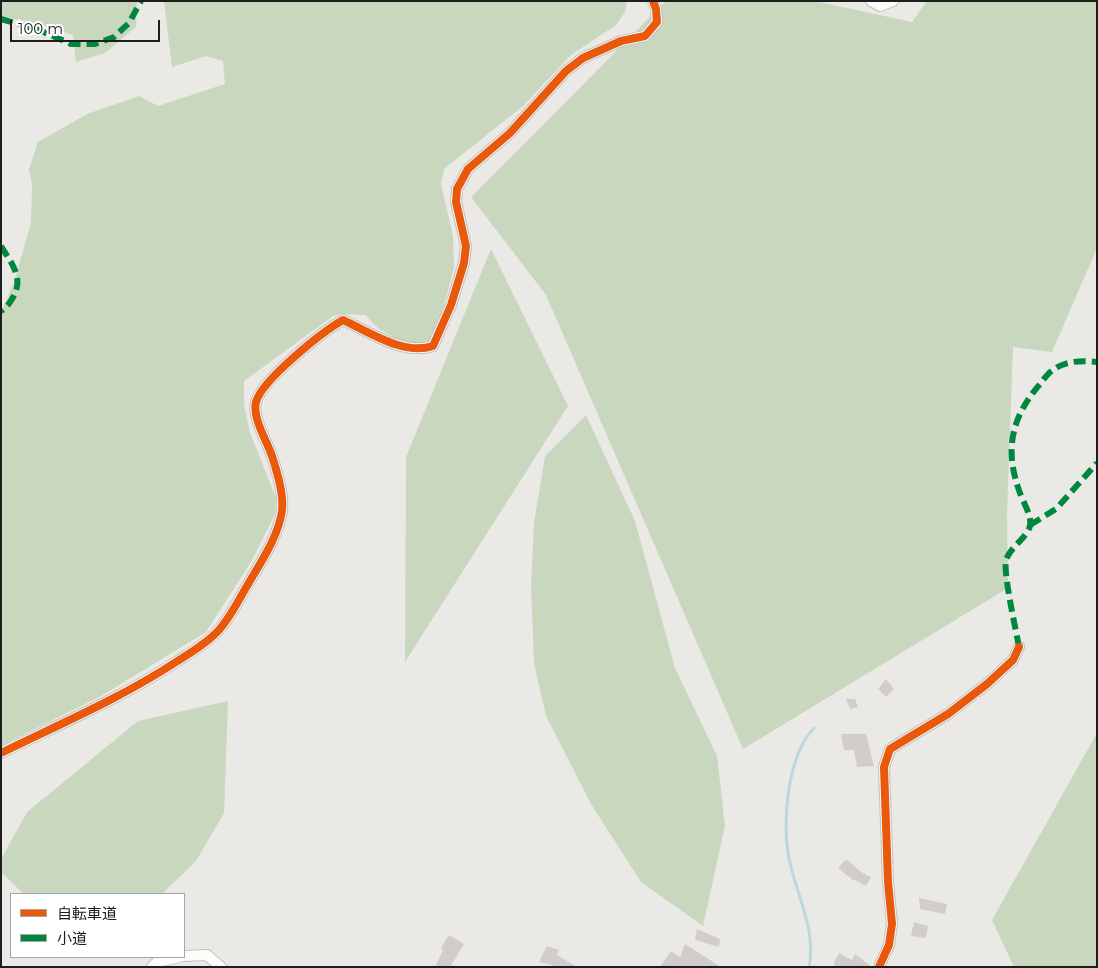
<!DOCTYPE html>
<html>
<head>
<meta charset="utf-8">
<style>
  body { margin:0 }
  #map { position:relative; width:1098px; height:968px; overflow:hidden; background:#ebe9e6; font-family:Montserrat,"Noto Sans JP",sans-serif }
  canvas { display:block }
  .frame { position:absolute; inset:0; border:2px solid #1d1d1d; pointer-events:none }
  .legend { position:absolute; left:10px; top:893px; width:175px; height:65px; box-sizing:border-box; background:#fff; border:1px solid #a5a5a5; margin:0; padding:6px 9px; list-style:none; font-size:15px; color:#1d1d1d }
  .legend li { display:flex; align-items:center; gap:10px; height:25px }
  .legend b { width:25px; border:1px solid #a5a5a5 }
  .scale { position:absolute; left:10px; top:20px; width:150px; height:22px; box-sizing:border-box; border:2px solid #1d1d1d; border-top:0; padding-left:6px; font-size:15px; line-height:18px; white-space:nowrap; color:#1d1d1d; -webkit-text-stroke:4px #fff; paint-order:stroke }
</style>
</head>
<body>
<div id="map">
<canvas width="1098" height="968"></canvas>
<div class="frame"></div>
<ul class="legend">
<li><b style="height:6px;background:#e8590c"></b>自転車道</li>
<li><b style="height:6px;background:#00873e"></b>小道</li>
</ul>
<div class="scale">100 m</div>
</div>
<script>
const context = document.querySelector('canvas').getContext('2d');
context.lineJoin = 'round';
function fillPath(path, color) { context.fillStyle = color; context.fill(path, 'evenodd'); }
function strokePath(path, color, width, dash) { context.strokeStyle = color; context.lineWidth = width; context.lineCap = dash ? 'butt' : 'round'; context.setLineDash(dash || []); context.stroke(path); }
const forest = new Path2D(`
  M1,1H137L136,27L105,53L76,62L73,35L47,26L1,16Z
  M164,1H627L625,12L616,25L571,55L523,106L444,169L441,184L453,236L454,268L434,341L412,348L378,328L365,315L340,314L333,316L244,381V404L250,433L276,498L275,514L251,562L206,632L101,696L1,746V313L14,282L31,223L32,185L29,169L38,142L87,114L139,96L158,106L225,84L223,61L206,56L172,67Z
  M666,1H815L912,22L927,1H1097V248L1052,352L1013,347L1007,513L1008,588L743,749L546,295L471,197Z
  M491,249L568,406L405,662L406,457Z
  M586,415L635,521L675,668L717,756L725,826L703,926L641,882L591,804L546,716L534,663L531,585L534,523L545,456Z
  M228,701L224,813L196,861L162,894H24L1,872V859L27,812L138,721Z
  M1097,733V967H1014L992,920Z`);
const stream = new Path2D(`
  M809,967C816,932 799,900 791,867C781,829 786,757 814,728`);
const building = new Path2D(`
  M886,679L894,689L886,697L878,689Z
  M846,699H855L858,707L850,709Z
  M841,734H866L874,766L857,767L854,750H844Z
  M846,859L861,872L871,877L866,886L855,880L854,881L838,868Z
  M919,898L947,904L945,914L920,909Z
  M914,922L928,926L926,938L911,936Z
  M697,929L720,939L719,947L695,940Z
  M449,935L464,944L450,967H435L443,950L441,948Z
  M685,944L721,967H660L671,951L680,957Z
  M547,946L559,950L557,955L577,967H559L539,962Z
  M839,953L852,960L855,954L872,967H837L833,964Z`);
const street = new Path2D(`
  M871,1L880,6L893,1
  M1,753C60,724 121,698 176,662C190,653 206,644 218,631C230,618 238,601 247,586C260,563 278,538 282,511C284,494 277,472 272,456C267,441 252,418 256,402C262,380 322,332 343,320C369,332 404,356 433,346L451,305L464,263L466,246L456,202L457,189L468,169L510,133L566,71L583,58L621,41L645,36L657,22L656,9L653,1
  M184,956L207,955L221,967
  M152,967L157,962L180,957
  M879,967L889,945L892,924L888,882L884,767L890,749L948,714L987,684L1013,660L1019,647`);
const quiet = new Path2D(`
  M1,19L39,30L71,44H95L114,37L129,23L141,1
  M1,246C12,264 25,279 12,299C9,304 6,308 1,311
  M1030,525L1056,509L1097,463
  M1019,647C1016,630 1003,573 1006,560C1011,546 1026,539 1030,526C1032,516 1023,502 1020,493C1004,450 1011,418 1040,384C1044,379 1048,373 1053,370C1064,361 1083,360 1097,362`);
const cycleway = new Path2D(`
  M1,753C60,724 121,698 176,662C190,653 206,644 218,631C230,618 238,601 247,586C260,563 278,538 282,511C284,494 277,472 272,456C267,441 252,418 256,402C262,380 322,332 343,320C369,332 404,356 433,346L451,305L464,263L466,246L456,202L457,189L468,169L510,133L566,71L583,58L621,41L645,36L657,22L656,9L653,1
  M879,967L889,945L892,924L888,882L884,767L890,749L948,714L987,684L1013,660L1019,647`);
fillPath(forest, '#c9d7be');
strokePath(stream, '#bdd8dc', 3);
fillPath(building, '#d0cdcb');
strokePath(street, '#c1c0be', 12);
strokePath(street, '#fcfcfb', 10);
strokePath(quiet, '#00873e', 6, [12, 6]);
strokePath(cycleway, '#e8590c', 8);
</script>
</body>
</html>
